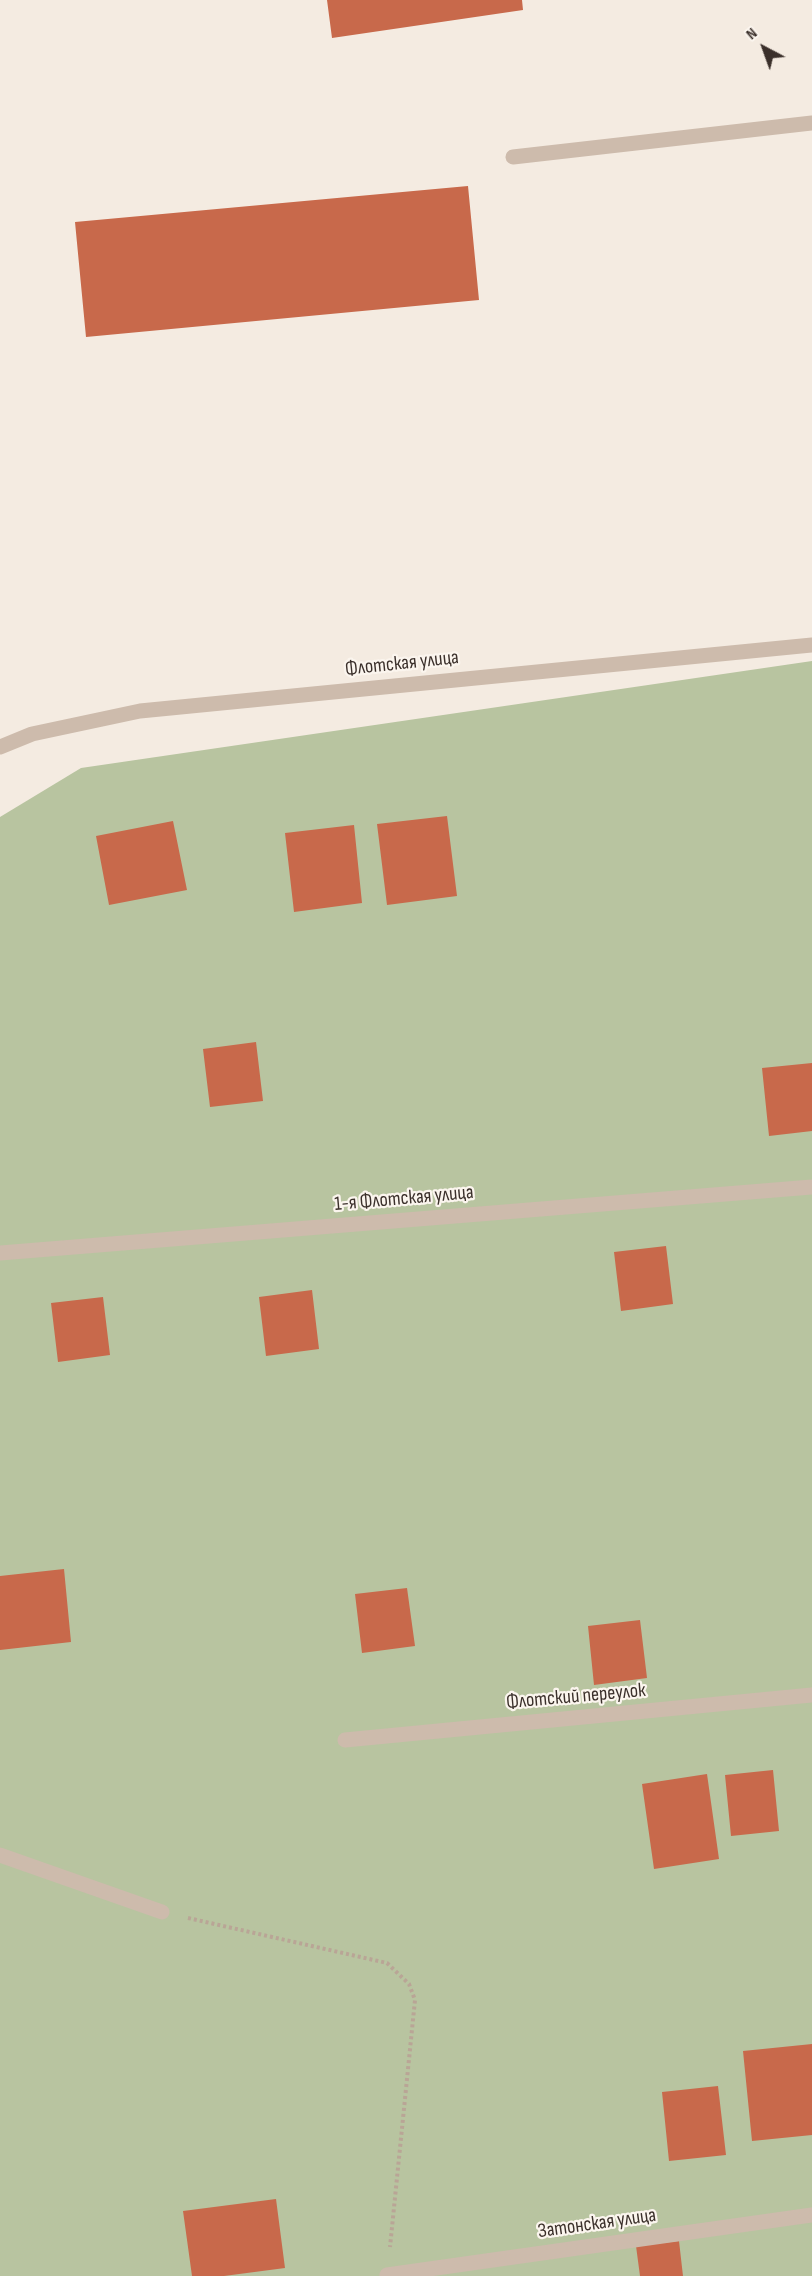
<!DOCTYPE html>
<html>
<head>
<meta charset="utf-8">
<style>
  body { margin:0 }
  #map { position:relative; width:812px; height:2276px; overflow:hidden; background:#f4ebe1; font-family:"Sofia Sans Condensed",sans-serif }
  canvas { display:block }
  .north { position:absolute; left:734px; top:18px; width:60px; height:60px; -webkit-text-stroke:4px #fbf5ee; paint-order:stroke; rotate:319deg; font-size:16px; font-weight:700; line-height:24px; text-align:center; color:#3b302b }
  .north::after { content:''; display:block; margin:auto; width:21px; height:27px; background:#3b302b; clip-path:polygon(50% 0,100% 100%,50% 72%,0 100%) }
</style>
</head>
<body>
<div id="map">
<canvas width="812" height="2276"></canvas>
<div class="north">N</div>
</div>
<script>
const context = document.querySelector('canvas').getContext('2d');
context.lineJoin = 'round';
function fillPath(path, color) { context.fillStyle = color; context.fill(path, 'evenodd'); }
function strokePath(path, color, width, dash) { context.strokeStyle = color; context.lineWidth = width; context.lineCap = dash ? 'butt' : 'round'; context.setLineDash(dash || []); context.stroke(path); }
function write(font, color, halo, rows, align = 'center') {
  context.font = font + ' "Sofia Sans Condensed",sans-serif'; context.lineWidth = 4.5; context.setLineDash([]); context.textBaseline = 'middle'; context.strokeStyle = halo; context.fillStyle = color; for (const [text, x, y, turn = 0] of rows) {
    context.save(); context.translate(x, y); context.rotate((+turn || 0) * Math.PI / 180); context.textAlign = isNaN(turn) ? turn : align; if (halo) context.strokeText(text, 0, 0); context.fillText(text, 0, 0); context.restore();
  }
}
const green = new Path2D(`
  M812,661V2276H0V817L81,768Z`);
const building = new Path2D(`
  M327,0H522L523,10L332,38Z
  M468,186L479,300L86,337L75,222Z
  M447,816L457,896L387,905L377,824Z
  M173,821L187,890L109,905L96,836Z
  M354,825L362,903L294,912L285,833Z
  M256,1042L263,1101L210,1107L203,1049Z
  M812,1063V1131L769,1136L762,1068Z
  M666,1246L673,1304L621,1311L614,1252Z
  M312,1290L319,1349L266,1356L259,1297Z
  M103,1297L110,1355L58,1362L51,1303Z
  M64,1569L71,1642L0,1650V1576Z
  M407,1588L415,1646L362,1653L355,1594Z
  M640,1620L647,1678L594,1685L588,1626Z
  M773,1770L779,1831L731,1836L725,1775Z
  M707,1774L719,1859L654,1869L642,1784Z
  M812,2044V2135L752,2141L743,2051Z
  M718,2086L726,2155L669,2161L662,2092Z
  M276,2199L285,2268L224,2276H192L183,2211Z
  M679,2241L683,2276H640L636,2246Z`);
const path = new Path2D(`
  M188,1918L387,1963L409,1984L415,2000L390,2247`);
const lane = new Path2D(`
  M513,157L812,123
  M0,1855L162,1912`);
const street = new Path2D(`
  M0,747L32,734L140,711L812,645
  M0,1253L812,1187
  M345,1740L812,1695
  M387,2275L812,2215`);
const streetNames = [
  ["Флотская улица",402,664,-6],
  ["1-я Флотская улица",404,1199,-5],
  ["Флотский переулок",576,1697,-5],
  ["Затонская улица",597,2224,-8]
];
fillPath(green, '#b8c4a0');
fillPath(building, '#c8694b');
strokePath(path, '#b9a596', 4, [3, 3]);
strokePath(lane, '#cdbbac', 15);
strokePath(street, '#cdbbac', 15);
write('20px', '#3b302b', '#fbf5ee', streetNames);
</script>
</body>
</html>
